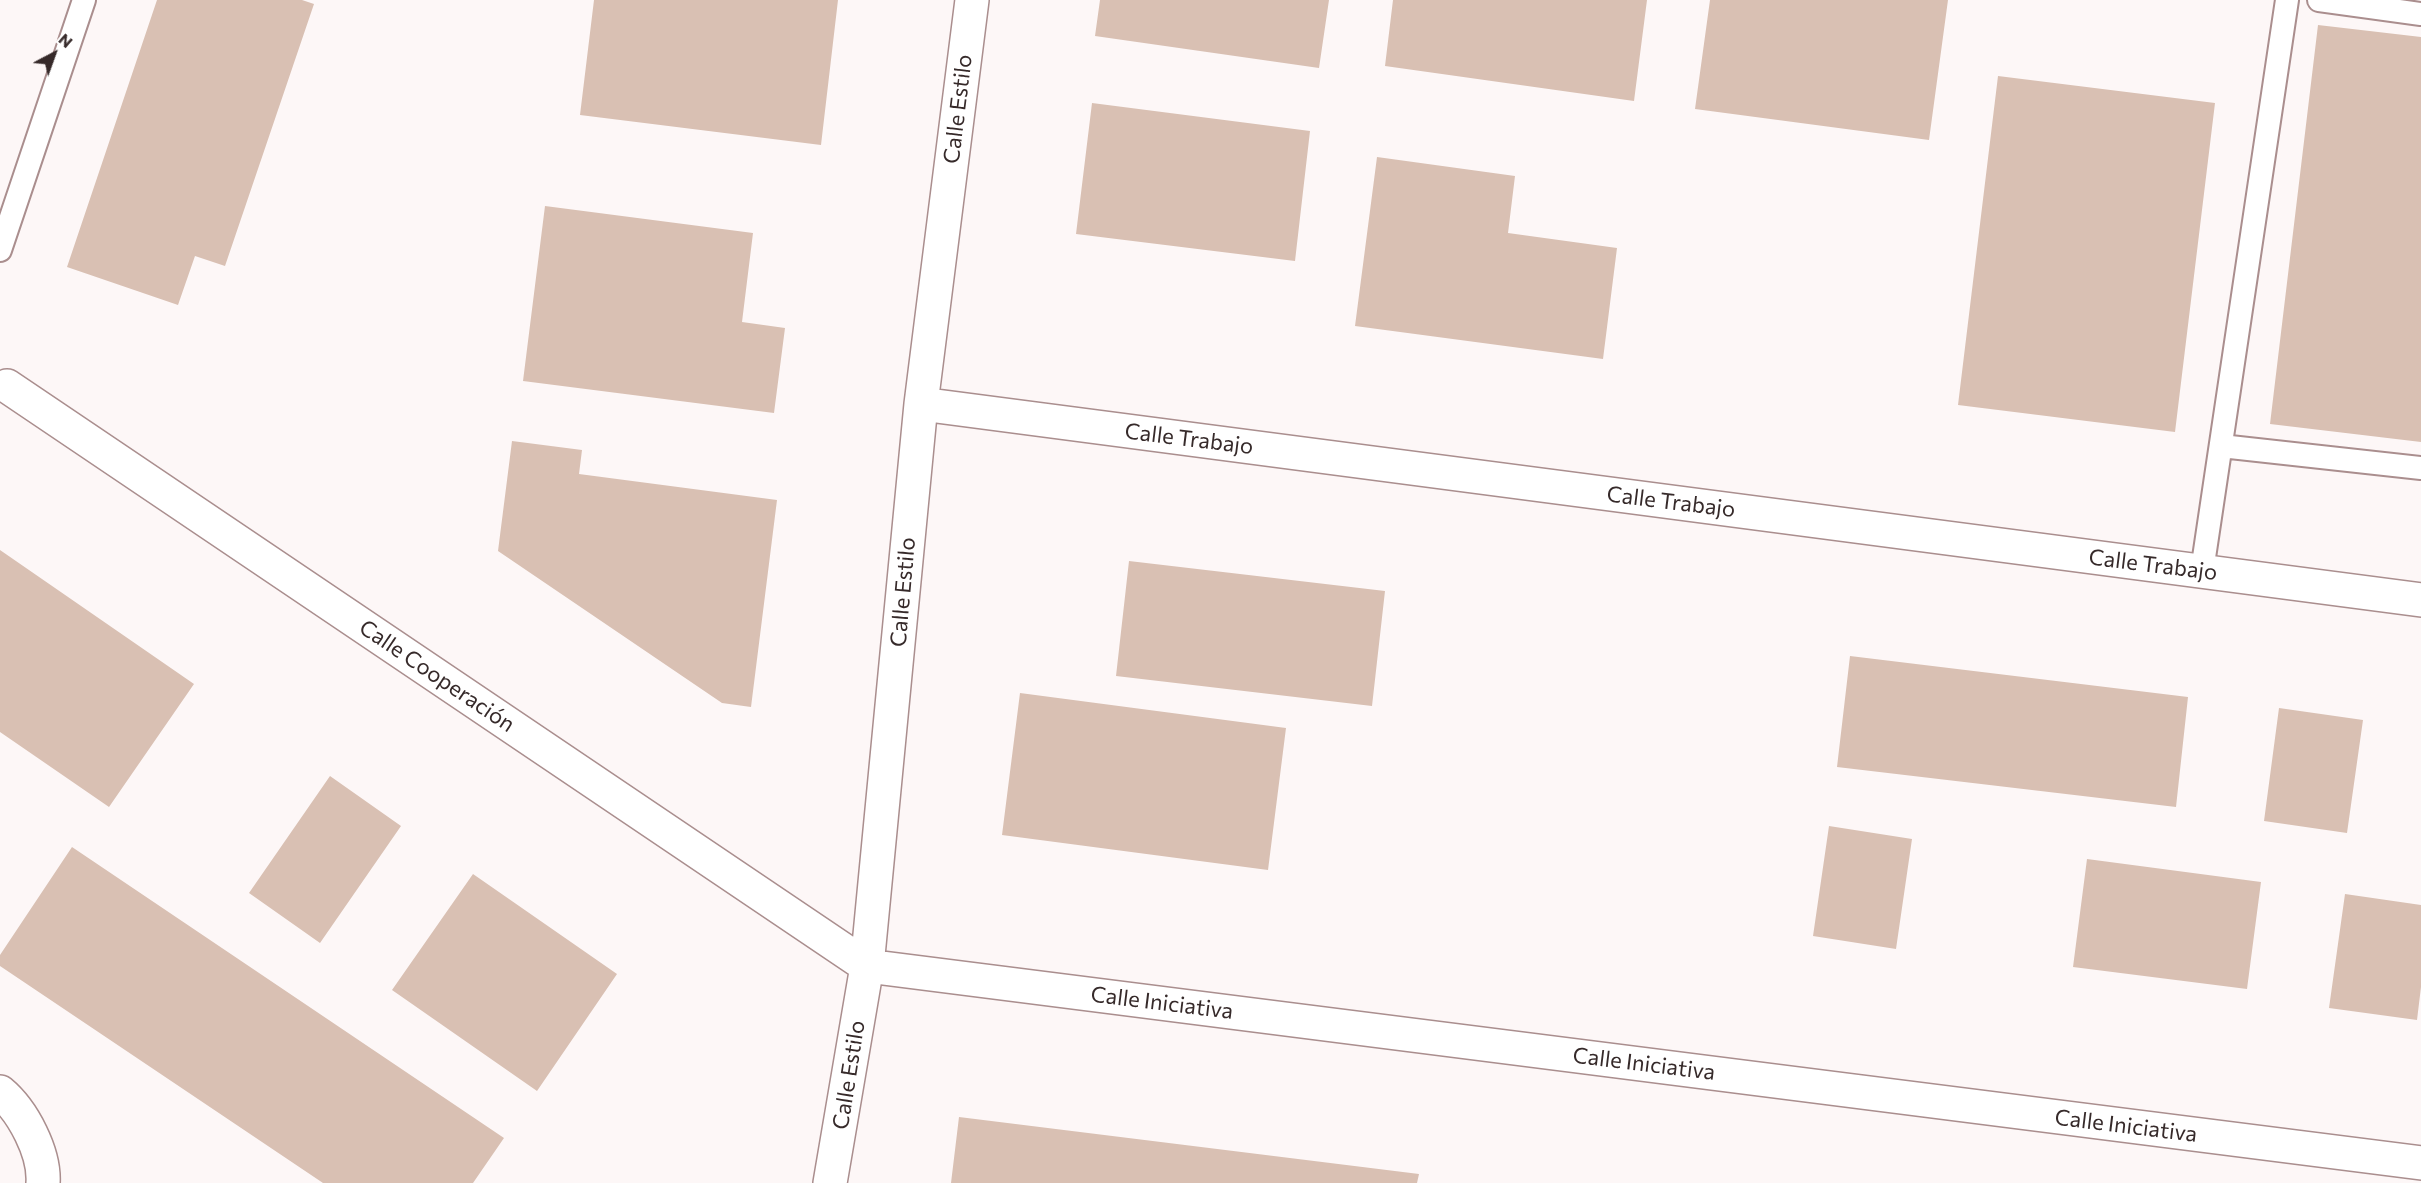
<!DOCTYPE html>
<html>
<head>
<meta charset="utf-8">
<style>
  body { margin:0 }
  #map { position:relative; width:2421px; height:1183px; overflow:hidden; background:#fdf7f7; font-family:Commissioner,sans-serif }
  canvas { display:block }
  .north { position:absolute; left:24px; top:24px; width:60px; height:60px; -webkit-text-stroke:4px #fff; paint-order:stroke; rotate:41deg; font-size:16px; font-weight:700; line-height:24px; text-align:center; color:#362a2a }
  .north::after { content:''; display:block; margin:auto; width:21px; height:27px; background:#362a2a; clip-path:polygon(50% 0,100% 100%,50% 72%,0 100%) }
</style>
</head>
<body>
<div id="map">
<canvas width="2421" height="1183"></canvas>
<div class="north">N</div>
</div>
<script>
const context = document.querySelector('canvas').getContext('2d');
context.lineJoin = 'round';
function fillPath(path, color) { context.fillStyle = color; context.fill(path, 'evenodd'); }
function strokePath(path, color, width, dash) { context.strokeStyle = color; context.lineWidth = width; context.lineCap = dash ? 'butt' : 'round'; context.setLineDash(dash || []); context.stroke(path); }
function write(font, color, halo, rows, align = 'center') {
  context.font = font + ' Commissioner,sans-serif'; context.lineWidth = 4.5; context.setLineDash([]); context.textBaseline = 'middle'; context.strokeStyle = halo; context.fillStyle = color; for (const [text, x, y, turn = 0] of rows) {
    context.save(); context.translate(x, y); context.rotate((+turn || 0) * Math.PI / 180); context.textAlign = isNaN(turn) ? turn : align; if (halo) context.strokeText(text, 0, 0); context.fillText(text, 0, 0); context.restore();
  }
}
const building = new Path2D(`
  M157,0H302L314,4L225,266L195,256L178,305L67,267Z
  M594,0H838L821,145L580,115Z
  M1100,0H1329L1319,68L1095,36Z
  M1393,0H1647L1634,101L1385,66Z
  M1710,0H1948L1929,140L1695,109Z
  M2318,25L2421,37V442L2270,424Z
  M1998,76L2215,103L2175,432L1958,405Z
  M1092,103L1310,131L1295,261L1076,234Z
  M1377,157L1515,176L1508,233L1617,248L1603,359L1355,326Z
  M545,206L753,233L742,322L785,328L774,413L523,381Z
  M512,441L582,450L579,474L777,500L751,707L722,703L498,551Z
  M0,550L194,684L109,807L0,732Z
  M1129,561L1385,591L1372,706L1116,676Z
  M1850,656L2188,697L2176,807L1837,767Z
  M1020,693L1286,728L1268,870L1002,835Z
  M2279,708L2363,720L2347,833L2264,821Z
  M330,776L401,826L320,943L249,893Z
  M1829,826L1912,839L1896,949L1813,936Z
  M72,847L504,1138L473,1183H323L0,966V955Z
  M2087,859L2261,882L2247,989L2073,967Z
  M473,874L617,974L537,1091L392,990Z
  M2345,894L2421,905V987L2417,1020L2329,1008Z
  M959,1117L1419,1174L1417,1183H951Z`);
const lane = new Path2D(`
  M2319,0L2421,14
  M0,250L84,0
  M2221,446L2421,468
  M2202,571L2287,0`);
const street = new Path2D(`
  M7,386L867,966L2421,1163
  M921,404L2421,600
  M0,1092C23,1111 45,1153 43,1183
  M830,1183L867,966L921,404L972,0`);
const streetNames = [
  ["Calle Estilo",958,109,-83],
  ["Calle Trabajo",1189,439,7],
  ["Calle Trabajo",1671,502,7],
  ["Calle Trabajo",2153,565,7],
  ["Calle Estilo",903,592,-85],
  ["Calle Cooperación",437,676,34],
  ["Calle Iniciativa",1162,1003,7],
  ["Calle Iniciativa",1644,1064,7],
  ["Calle Estilo",849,1075,-81],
  ["Calle Iniciativa",2126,1126,7]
];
fillPath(building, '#d9c0b3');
strokePath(lane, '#aa8e8e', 26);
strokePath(street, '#aa8e8e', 36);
strokePath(lane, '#fff', 22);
strokePath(street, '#fff', 33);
write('22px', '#362a2a', '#fff', streetNames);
</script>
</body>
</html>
